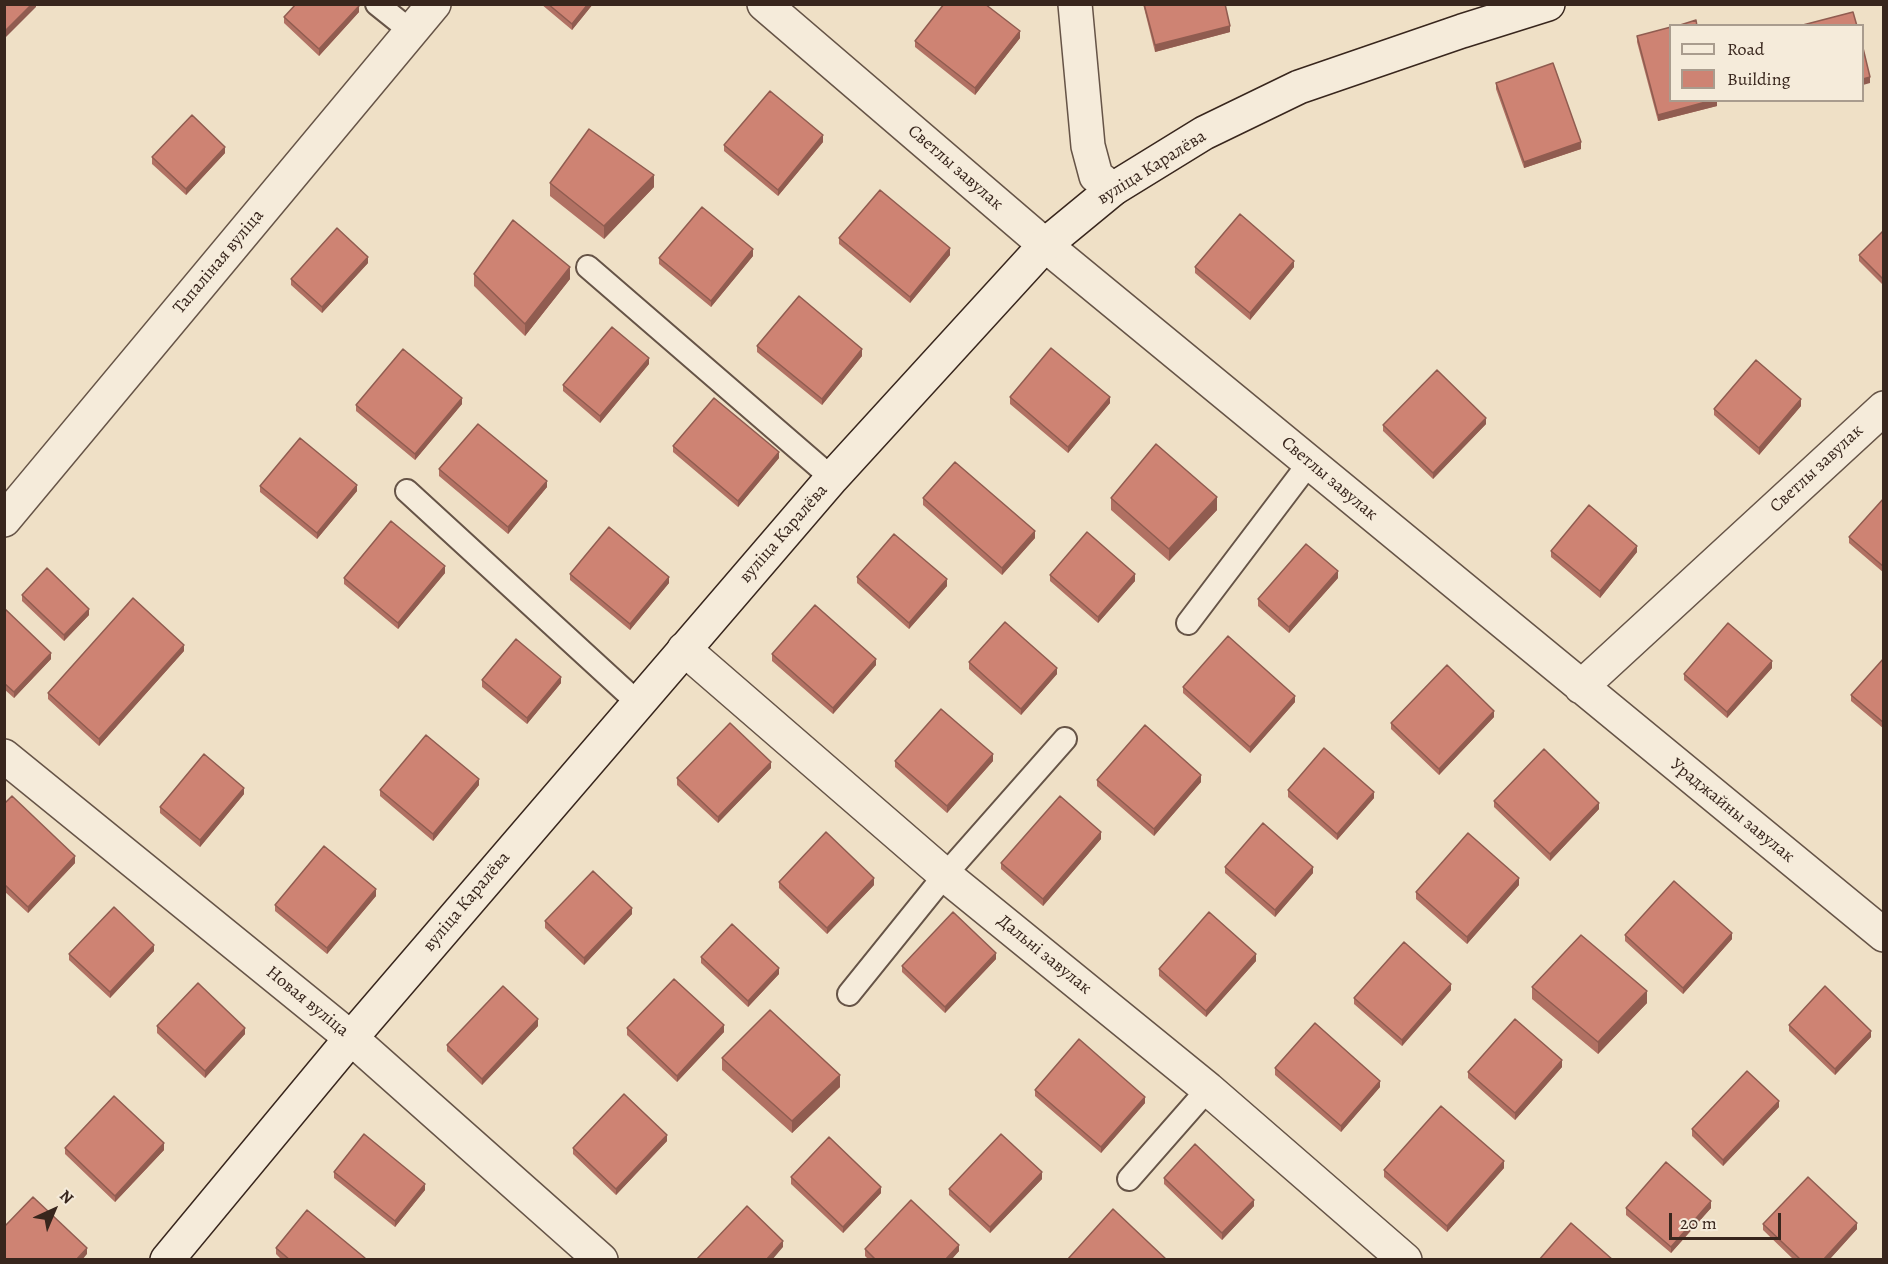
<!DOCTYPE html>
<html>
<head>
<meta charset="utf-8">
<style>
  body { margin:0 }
  #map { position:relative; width:1888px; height:1264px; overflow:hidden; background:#efe0c6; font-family:Alegreya,serif }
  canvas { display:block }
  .frame { position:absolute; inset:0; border:6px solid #38261d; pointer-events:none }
  .legend { position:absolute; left:1669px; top:24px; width:195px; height:78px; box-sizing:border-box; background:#f5ebda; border:2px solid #a99c8e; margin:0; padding:8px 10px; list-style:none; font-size:18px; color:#38261d }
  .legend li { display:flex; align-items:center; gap:12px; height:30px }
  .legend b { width:30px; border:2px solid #a99c8e }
  .north { position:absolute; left:24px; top:1180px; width:60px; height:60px; -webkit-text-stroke:4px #f5ebda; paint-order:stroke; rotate:44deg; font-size:16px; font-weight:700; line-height:24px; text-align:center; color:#38261d }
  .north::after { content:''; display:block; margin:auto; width:21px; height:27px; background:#38261d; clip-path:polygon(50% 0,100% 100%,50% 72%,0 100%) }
  .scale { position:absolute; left:1669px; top:1213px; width:112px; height:27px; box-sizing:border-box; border:3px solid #38261d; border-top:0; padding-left:8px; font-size:18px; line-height:21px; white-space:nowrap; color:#38261d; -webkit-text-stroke:4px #f5ebda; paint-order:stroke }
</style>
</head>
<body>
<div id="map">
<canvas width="1888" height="1264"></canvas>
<div class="frame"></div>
<ul class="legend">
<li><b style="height:8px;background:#f5ebda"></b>Road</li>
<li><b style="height:16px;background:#ce8373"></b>Building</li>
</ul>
<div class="north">N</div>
<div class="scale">20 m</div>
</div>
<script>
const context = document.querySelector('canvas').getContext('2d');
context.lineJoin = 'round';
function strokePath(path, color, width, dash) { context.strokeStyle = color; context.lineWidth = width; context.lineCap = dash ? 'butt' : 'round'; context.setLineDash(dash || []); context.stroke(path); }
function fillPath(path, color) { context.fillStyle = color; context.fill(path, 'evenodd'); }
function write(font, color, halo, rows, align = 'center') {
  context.font = font + ' Alegreya,serif'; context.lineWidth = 4.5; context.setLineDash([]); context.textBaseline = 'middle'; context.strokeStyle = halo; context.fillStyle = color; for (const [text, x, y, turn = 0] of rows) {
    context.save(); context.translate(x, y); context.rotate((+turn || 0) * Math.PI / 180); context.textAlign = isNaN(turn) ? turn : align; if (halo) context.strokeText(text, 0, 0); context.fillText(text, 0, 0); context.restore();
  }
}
const service = new Path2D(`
  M377,4L412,32
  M588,267L832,478
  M407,491L637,702
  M1188,623L1310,462
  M849,994L945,875L1065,739
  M1129,1179L1208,1089`);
const minor = new Path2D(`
  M764,4L1045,245L1884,935
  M1075,4L1088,146L1096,176L1113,189
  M4,520L434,4
  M684,649L945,875L1208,1089L1405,1260
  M1581,687L1884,408
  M4,756L351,1038L601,1260`);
const secondary = new Path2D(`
  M167,1260L351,1038L832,478L1045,245L1113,189L1204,133L1299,87L1462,31L1548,4`);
const wall = new Path2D(`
  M541,4H593L572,30Z
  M1143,4H1225L1230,32L1155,52Z
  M359,12L319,56L284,23V17Z
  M1637,36L1717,100V106L1658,121L1637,42Z
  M1020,38L975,95L915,47V41Z
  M1496,83L1581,149L1524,168L1496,89Z
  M823,142L778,196L724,151V145Z
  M225,153L186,195L152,164V157Z
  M550,183L654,187L604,239L550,196Z
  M1884,230V286L1859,261V255Z
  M839,238L950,255L910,303L839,244Z
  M753,256L711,307L659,264V258Z
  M368,263L322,313L291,285V279Z
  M1195,267H1294L1250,320L1195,273Z
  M474,274L570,279L525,336L474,286Z
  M757,346L862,356L822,405L757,352Z
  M649,364L600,423L563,391V385Z
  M1010,397L1110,403L1068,453L1010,404Z
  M462,404L415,460L356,411V405Z
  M1801,406L1759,455L1714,415V409Z
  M1486,424L1433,479L1383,431V425Z
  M673,446L779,458L738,507L673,452Z
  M439,469L547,487L508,534L439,476Z
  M260,486L357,491L317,539L260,492Z
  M923,498L1035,538L1002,575L923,505Z
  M1111,498L1217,510L1169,561L1111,510Z
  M1884,498V573L1849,543V537Z
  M1551,551L1637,552L1600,598L1551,557Z
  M445,573L398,629L344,584V578Z
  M570,574L669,583L630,630L570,580Z
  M1050,575L1135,581L1098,623L1050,581Z
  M857,577L947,586L909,629L857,583Z
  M1338,578L1289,633L1258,606V599Z
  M22,595L89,615L64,641L22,601Z
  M4,608L51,659L14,698L4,689Z
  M184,651L99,746L48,699V693Z
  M772,654L876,665L833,714L772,661Z
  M1884,658V729L1851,701V695Z
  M969,662L1057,674L1021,715L969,669Z
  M1772,668L1727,718L1684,680V674Z
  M482,680L561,683L527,724L482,687Z
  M1183,687L1295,702L1250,753L1183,693Z
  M1494,717L1439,775L1391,729V723Z
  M895,761H993L947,813L895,767Z
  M771,768L718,823L677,785V778Z
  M1097,780L1201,782L1154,836L1097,786Z
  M479,785L433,841L380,796V790Z
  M1288,790L1374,798L1337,840L1288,797Z
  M244,794L200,847L160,813V807Z
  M1494,801L1599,809L1550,861L1494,807Z
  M4,804L75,863L28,913L4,891Z
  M1101,839L1043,906L1001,869V863Z
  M1225,867L1313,873L1275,917L1225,873Z
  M779,882L874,885L827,934L779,888Z
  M1519,885L1467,944L1416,899V892Z
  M376,896L327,954L275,911V905Z
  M632,914L584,965L545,928V921Z
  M1625,935L1732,939L1683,994L1625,941Z
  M154,951L110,998L69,960V954Z
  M701,957L779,974L748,1007L701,963Z
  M996,959L945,1013L902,972V966Z
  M1256,961L1206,1017L1159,976V969Z
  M1532,987L1647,1003L1598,1054L1532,999Z
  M1451,990L1402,1046L1354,1004V998Z
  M1789,1025L1871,1037L1835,1075L1789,1031Z
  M157,1026L245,1034L205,1078L157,1033Z
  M538,1026L482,1085L447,1051V1045Z
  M627,1028L724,1032L677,1082L627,1035Z
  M722,1058L840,1087L792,1133L722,1070Z
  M1562,1067L1515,1120L1468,1078V1072Z
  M1275,1068L1380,1087L1341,1132L1275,1075Z
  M1035,1090L1145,1103L1101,1153L1035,1096Z
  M1779,1107L1723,1166L1692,1136V1129Z
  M667,1141L616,1195L573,1154V1148Z
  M65,1148L164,1150L115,1202L65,1154Z
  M1504,1168L1447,1232L1384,1177V1170Z
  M334,1172L425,1190L395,1227L334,1178Z
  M791,1177L881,1193L843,1233L791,1184Z
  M1164,1178L1254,1206L1222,1240L1164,1184Z
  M1042,1179L990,1233L949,1195V1189Z
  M1626,1208H1711L1671,1253L1626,1215Z
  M1763,1224L1857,1229L1829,1260H1794L1763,1230Z
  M276,1248L365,1260H282L276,1254Z
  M865,1249L959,1251L951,1260H869L865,1256Z`);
const shadedWall = new Path2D(`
  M32,4H36V7L4,39V32Z
  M588,4H593L572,30V24Z
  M359,6V12L319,56V49Z
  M1230,26V32L1155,52V45Z
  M1020,31V38L975,95V88Z
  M1870,77V83L1863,85V79Z
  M1713,100H1717V106L1658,121V115Z
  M823,135V142L778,196V190Z
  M1581,142V149L1524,168V162Z
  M225,147V153L186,195V189Z
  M654,175V187L604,239V226Z
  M950,248V255L910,303V297Z
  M753,249V256L711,307V301Z
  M368,257V263L322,313V307Z
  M1294,261V267L1250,320V313Z
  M570,267V279L525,336V324Z
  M862,349V356L822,405V399Z
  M649,358V364L600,423V416Z
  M1110,397V403L1068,453V447Z
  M462,398V404L415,460V454Z
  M1801,399V406L1759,455V448Z
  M1486,418V424L1433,479V473Z
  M779,452V458L738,507V501Z
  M547,481V487L508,534V527Z
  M357,485V491L317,539V533Z
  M1217,497V510L1169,561V549Z
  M1035,531V538L1002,575V568Z
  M1637,546V552L1600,598V591Z
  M445,566V573L398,629V623Z
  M1338,571V578L1289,633V627Z
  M1135,574V581L1098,623V617Z
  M669,577V583L630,630V624Z
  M947,579V586L909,629V623Z
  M89,609V615L64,641V635Z
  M184,645V651L99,746V739Z
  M51,653V659L14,698V692Z
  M876,659V665L833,714V708Z
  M1772,661V668L1727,718V712Z
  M1057,668V674L1021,715V709Z
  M561,677V683L527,724V718Z
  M1295,696V702L1250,753V747Z
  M1494,711V717L1439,775V769Z
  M993,754V761L947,813V806Z
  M771,762V768L718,823V817Z
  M1201,775V782L1154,836V829Z
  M479,779V785L433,841V834Z
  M244,788V794L200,847V840Z
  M1374,792V798L1337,840V834Z
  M1599,803V809L1550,861V854Z
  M1101,832V839L1043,906V899Z
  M75,856V863L28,913V907Z
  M1313,867V873L1275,917V910Z
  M874,878V885L827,934V928Z
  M1519,878V885L1467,944V937Z
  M376,889V896L327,954V948Z
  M632,908V914L584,965V958Z
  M1732,933V939L1683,994V988Z
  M154,945V951L110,998V992Z
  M996,953V959L945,1013V1007Z
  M1256,954V961L1206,1017V1011Z
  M779,968V974L748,1007V1001Z
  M1451,984V990L1402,1046V1040Z
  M1647,991V1003L1598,1054V1042Z
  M538,1019V1026L482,1085V1079Z
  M724,1025V1032L677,1082V1076Z
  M245,1028V1034L205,1078V1071Z
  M1871,1031V1037L1835,1075V1069Z
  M1562,1060V1067L1515,1120V1113Z
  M840,1075V1087L792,1133V1121Z
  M1380,1081V1087L1341,1132V1126Z
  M1145,1097V1103L1101,1153V1147Z
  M1779,1101V1107L1723,1166V1160Z
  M667,1135V1141L616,1195V1189Z
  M164,1143V1150L115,1202V1196Z
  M1504,1161V1168L1447,1232V1226Z
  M1042,1172V1179L990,1233V1227Z
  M425,1184V1190L395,1227V1221Z
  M881,1187V1193L843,1233V1227Z
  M1254,1200V1206L1222,1240V1233Z
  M1711,1201V1208L1671,1253V1247Z
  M1857,1223V1229L1829,1260H1823Z
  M783,1241V1247L772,1260H766Z
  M959,1245V1251L951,1260H945Z
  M87,1248V1254L82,1260H76Z`);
const building = new Path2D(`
  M4,4H32L4,32Z
  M296,4H357L359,6L319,49L284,17Z
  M548,4H588L572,24Z
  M944,4H985L1020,31L975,88L915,41Z
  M1144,4H1225L1230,26L1155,45Z
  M1853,12L1857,26H1799Z
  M1696,20L1697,26H1677Z
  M1671,27V100H1713L1658,115L1637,36Z
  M1863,48L1870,77L1863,79Z
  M1553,63L1581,142L1524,162L1496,83Z
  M770,91L823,135L778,190L724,145Z
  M192,115L225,147L186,189L152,157Z
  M589,129L654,175L604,226L550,183Z
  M880,190L950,248L910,297L839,238Z
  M702,207L753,249L711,301L659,258Z
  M1240,214L1294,261L1250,313L1195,267Z
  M513,220L570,267L525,324L474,274Z
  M337,228L368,257L322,307L291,279Z
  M1884,230V280L1859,255Z
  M799,296L862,349L822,399L757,346Z
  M612,327L649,358L600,416L563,385Z
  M1051,348L1110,397L1068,447L1010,397Z
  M403,349L462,398L415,454L356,405Z
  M1756,360L1801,399L1759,448L1714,409Z
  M1437,370L1486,418L1433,473L1383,425Z
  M714,398L779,452L738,501L673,446Z
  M478,424L547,481L508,527L439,469Z
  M300,438L357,485L317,533L260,486Z
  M1156,444L1217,497L1169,549L1111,498Z
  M955,462L1035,531L1002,568L923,498Z
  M1884,498V567L1849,537Z
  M1589,505L1637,546L1600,591L1551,551Z
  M391,521L445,566L398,623L344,578Z
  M609,527L669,577L630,624L570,574Z
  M1087,532L1135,574L1098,617L1050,575Z
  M894,534L947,579L909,623L857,577Z
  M1306,544L1338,571L1289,627L1258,599Z
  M47,568L89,609L64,635L22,595Z
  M133,598L184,645L99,739L48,693Z
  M815,605L876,659L833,708L772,654Z
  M4,608L51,653L14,692L4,683Z
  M1005,622L1057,668L1021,709L969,662Z
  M1728,623L1772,661L1727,712L1684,674Z
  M1228,636L1295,696L1250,747L1183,687Z
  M516,639L561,677L527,718L482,680Z
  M1884,658V723L1851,695Z
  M1447,665L1494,711L1439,769L1391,723Z
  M941,709L993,754L947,806L895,761Z
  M730,723L771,762L718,817L677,778Z
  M1145,725L1201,775L1154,829L1097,780Z
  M426,735L479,779L433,834L380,790Z
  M1324,748L1374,792L1337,834L1288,790Z
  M1544,749L1599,803L1550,854L1494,801Z
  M204,754L244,788L200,840L160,807Z
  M12,796L75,856L28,907L4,884V804Z
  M1060,796L1101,832L1043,899L1001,863Z
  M1263,823L1313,867L1275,910L1225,867Z
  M826,832L874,878L827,928L779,882Z
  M1468,833L1519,878L1467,937L1416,892Z
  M324,846L376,889L327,948L275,905Z
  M593,871L632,908L584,958L545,921Z
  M1674,881L1732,933L1683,988L1625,935Z
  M114,907L154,945L110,992L69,954Z
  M953,912L996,953L945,1007L902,966Z
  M1209,912L1256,954L1206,1011L1159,969Z
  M732,924L779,968L748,1001L701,957Z
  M1581,935L1647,991L1598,1042L1532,987Z
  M1404,942L1451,984L1402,1040L1354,998Z
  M674,979L724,1025L677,1076L627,1028Z
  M198,983L245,1028L205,1071L157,1026Z
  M503,986L538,1019L482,1079L447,1045Z
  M1825,986L1871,1031L1835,1069L1789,1025Z
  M770,1010L840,1075L792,1121L722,1058Z
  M1515,1019L1562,1060L1515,1113L1468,1072Z
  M1315,1023L1380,1081L1341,1126L1275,1068Z
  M1079,1039L1145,1097L1101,1147L1035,1090Z
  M1747,1071L1779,1101L1723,1160L1692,1129Z
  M624,1094L667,1135L616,1189L573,1148Z
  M114,1096L164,1143L115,1196L65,1148Z
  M1441,1106L1504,1161L1447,1226L1384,1170Z
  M364,1134L425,1184L395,1221L334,1172Z
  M1001,1134L1042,1172L990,1227L949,1189Z
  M829,1137L881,1187L843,1227L791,1177Z
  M1195,1144L1254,1200L1222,1233L1164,1178Z
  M1666,1162L1711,1201L1671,1247L1626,1208Z
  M1808,1177L1857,1223L1823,1260H1801L1763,1224Z
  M33,1197L87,1248L76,1260H4V1227Z
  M911,1200L959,1245L945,1260H876L865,1249Z
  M747,1206L783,1241L766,1260H696Z
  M1113,1209L1167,1260H1067Z
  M307,1210L365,1258L364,1260H290L276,1248Z
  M1571,1223L1613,1260H1539Z`);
const streetNames = [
  ["Светлы завулак",955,168,41],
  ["вуліца Каралёва",1152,168,-32],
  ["Тапаліная вуліца",219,262,-50],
  ["Светлы завулак",1817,469,-43],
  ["Светлы завулак",1329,479,40],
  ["вуліца Каралёва",784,534,-49],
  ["Ураджайны завулак",1732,811,39],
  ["вуліца Каралёва",467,902,-50],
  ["Дальні завулак",1044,955,39],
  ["Новая вуліца",307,1002,39]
];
strokePath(service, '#665447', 26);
strokePath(minor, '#665447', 36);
strokePath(secondary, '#38261d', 36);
strokePath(service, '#f5ebda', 22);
strokePath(minor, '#f5ebda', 33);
strokePath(secondary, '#f5ebda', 33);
fillPath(wall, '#b17163');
fillPath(shadedWall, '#905c50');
fillPath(building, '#ce8373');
strokePath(building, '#905c50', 1.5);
write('18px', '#38261d', '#f5ebda', streetNames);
</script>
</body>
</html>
